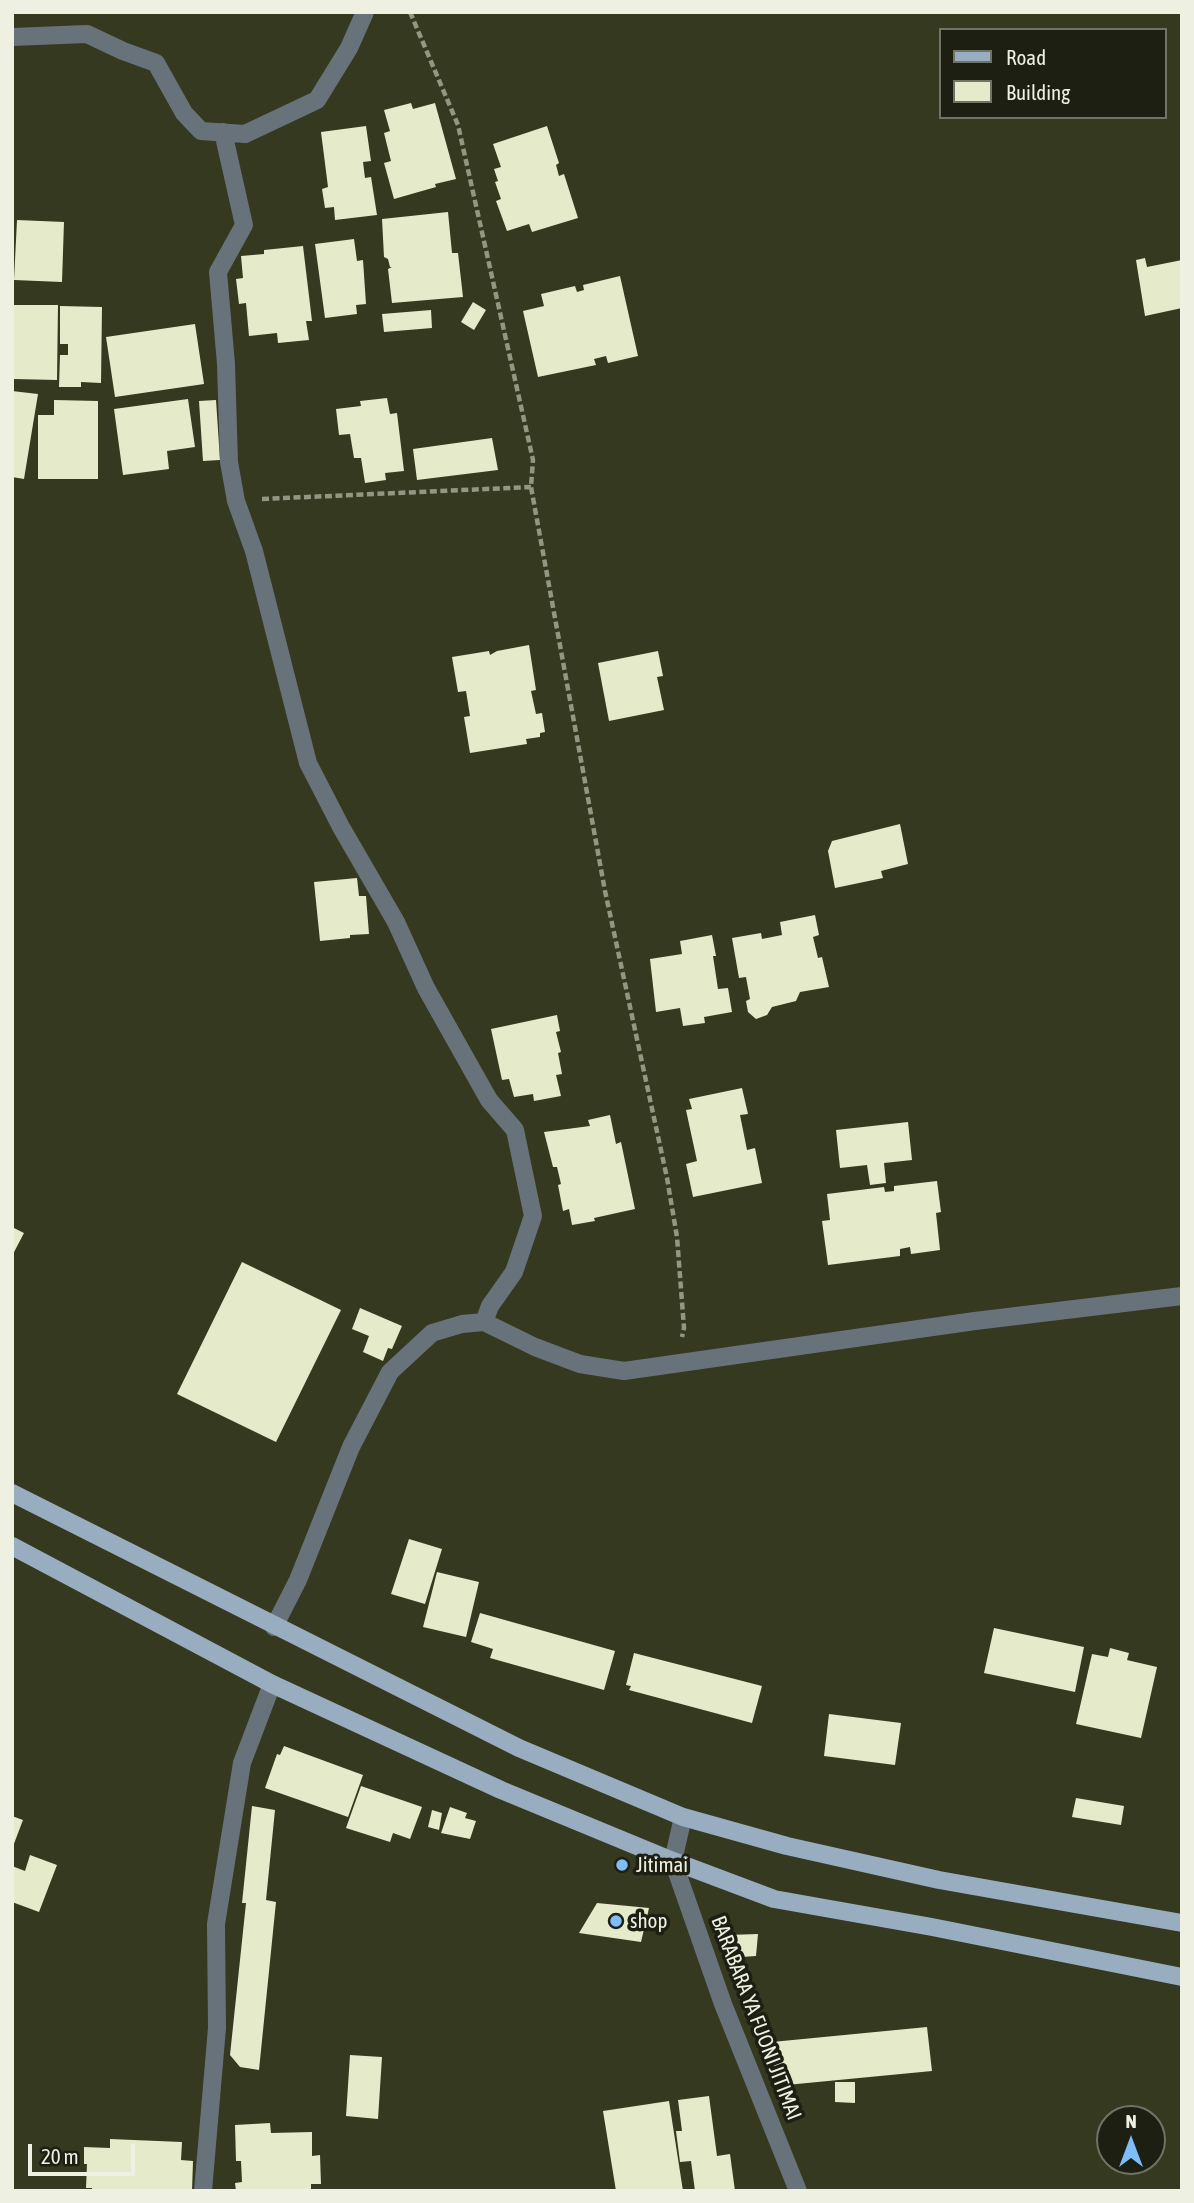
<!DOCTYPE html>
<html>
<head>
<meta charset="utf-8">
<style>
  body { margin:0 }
  #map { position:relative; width:1194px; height:2203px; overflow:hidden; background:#35391f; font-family:"Asap Condensed",sans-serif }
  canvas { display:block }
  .frame { position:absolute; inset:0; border:14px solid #eef0e1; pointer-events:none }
  .legend { position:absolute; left:939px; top:28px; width:228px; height:91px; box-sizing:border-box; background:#1d1f13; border:2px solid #717365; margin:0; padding:9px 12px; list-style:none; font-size:21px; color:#eef0e1 }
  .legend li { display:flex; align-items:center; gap:14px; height:35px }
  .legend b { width:35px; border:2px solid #717365 }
  .north { position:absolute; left:1096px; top:2105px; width:70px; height:70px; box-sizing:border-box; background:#1d1f13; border:2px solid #717365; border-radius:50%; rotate:0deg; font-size:19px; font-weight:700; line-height:28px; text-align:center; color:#eef0e1 }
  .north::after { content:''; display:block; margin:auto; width:24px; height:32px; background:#7fbdf9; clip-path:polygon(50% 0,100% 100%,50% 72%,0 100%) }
  .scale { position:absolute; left:28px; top:2144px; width:107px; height:32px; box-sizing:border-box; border:4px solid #eef0e1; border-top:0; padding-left:9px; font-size:21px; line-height:24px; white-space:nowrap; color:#eef0e1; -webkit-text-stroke:5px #1d1f13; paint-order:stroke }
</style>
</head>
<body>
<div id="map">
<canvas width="1194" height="2203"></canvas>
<div class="frame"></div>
<ul class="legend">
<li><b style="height:9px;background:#99adc0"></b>Road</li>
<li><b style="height:19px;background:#e5eacb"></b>Building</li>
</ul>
<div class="north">N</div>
<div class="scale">20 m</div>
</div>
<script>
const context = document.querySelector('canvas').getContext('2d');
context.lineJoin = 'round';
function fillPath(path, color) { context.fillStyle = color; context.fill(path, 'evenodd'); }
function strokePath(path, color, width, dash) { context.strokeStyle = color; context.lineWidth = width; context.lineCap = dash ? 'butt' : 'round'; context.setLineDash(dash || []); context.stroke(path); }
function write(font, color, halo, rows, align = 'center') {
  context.font = font + ' "Asap Condensed",sans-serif'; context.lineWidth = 7; context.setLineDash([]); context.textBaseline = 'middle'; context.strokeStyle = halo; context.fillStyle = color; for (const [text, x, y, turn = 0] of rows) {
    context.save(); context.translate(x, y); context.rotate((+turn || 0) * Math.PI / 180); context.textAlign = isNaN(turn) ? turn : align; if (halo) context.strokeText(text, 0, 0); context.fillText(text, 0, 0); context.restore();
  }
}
const building = new Path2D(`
  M411,103L413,109L435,103L456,179L435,184L436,187L394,199L384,163L391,161L384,133L390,131L384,110Z
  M366,126L371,161L363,162L365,178L371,177L377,215L335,220L334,207L325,208L322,189L328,187L321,132Z
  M547,126L559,163L556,165L559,176L564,174L578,218L532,232L529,224L507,231L496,201L501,199L495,182L498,181L494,169L501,167L493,144Z
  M448,212L452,253H458L463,297L392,303L388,269L392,267H390L388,259L384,257L382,219Z
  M17,220L64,222L62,282L14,280Z
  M354,239L357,261L363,260L366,304L356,305L357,314L325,318L315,244Z
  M303,246L312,321H306L309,340L278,343L277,333L249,336L246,303L239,304L236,279L243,278L241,256L264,254V250Z
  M1145,258L1147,267L1182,260V308L1145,316L1136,260Z
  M620,276L638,356L608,363L606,356L594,359L596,365L538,377L523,311L544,306L541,294L575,286L577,292L584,290L583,285Z
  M473,302L486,310L474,330L461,322Z
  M12,305H58L57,380L14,379Z
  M60,306L102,307L101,383L81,382V387H59L60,355H68V344H60Z
  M431,310L432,328L384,332L382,314Z
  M195,324L204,384L115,397L106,337Z
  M12,391L38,394L24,479L12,477Z
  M387,398L390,414L397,413L404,471L385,473L386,480L365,483L361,458H354L350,434L339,435L336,409L361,406L360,401Z
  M188,399L195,447L167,451L169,469L123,475L114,409Z
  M54,400L98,401V479H38V415H54Z
  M216,400L220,460L203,461L199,401Z
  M492,438L498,470L417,480L413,449Z
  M529,645L536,690L531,691L536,714L542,713L545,732L540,733V737L526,739L527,744L470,753L464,717L470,716L466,691L458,692L452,657L489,651L490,655L497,651Z
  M658,651L663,676L657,677L664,710L609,721L598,663Z
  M900,824L908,864L881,871L883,878L835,888L828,851L832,841Z
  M357,878L359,896H366L369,934L350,935V938L320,941L314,882Z
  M815,915L819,935L813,937L818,958L822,957L829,987L800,992L796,1001L772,1007L767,1015L756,1019L748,1012L746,1001L750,999L746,977L739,978L732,938L761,933L762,939L782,935L780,922Z
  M712,935L716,956H713L718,989L728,988L732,1012L704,1017L705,1023L683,1026L680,1008L656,1012L650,959L682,954L680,941Z
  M557,1015L560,1031L556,1032L561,1052L558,1053L562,1074L556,1075L561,1096L534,1101L533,1094L514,1097L509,1079L502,1080L491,1029Z
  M742,1088L748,1114L740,1115L747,1150L755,1148L762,1183L693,1197L686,1164L697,1161L686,1110L692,1109L689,1099Z
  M610,1115L616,1144L621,1142L635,1209L594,1218L595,1221L572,1225L569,1209L563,1211L558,1185L561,1184L557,1167H553L544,1132L590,1126L588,1120Z
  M908,1122L912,1160L884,1163L886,1183L870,1185L867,1165L840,1168L836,1130Z
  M937,1181L941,1212L936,1213L940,1250L911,1254L910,1247L900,1249V1256L828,1265L822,1221L830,1220L827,1194L884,1187L885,1192L894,1191V1186Z
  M12,1227L24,1233L12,1256Z
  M242,1262L341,1310L276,1442L177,1394Z
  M360,1308L402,1326L392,1349L388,1348L383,1361L363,1352L369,1336L352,1329Z
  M409,1539L442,1549L425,1604L391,1594Z
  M437,1572L479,1582L466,1637L423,1627Z
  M480,1613L615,1651L604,1690L490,1658L493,1649L471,1642Z
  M994,1628L1084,1647L1075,1692L984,1673Z
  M1110,1648L1129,1653L1127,1660L1157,1667L1141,1738L1076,1724L1092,1654L1108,1657Z
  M634,1653L762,1686L752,1723L629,1690L631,1686L626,1685Z
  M829,1714L901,1723L895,1765L824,1756Z
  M284,1746L363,1775L348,1817L265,1788L277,1754L280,1755Z
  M361,1786L422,1807L410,1839L393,1833L390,1842L346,1828Z
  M1076,1798L1124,1806L1121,1825L1072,1817Z
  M252,1806L275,1810L266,1900L276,1902L259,2070L240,2067L230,2055L246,1903H242Z
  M450,1807L467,1813L465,1818L476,1821L470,1839L441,1833Z
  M432,1810L442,1813L439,1830L428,1827Z
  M12,1816L23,1820L12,1849Z
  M30,1855L57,1865L39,1912L12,1902V1866L25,1871Z
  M597,1903L649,1908L641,1942L579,1933Z
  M758,1934L756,1956L727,1958V1935Z
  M927,2027L932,2071L776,2086L772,2042Z
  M350,2055L382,2057L378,2119L346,2116Z
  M835,2082H855V2103L835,2102Z
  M709,2096L717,2156L730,2154L735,2191H695L691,2161L680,2162L676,2131H682L678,2100Z
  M669,2101L683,2191H616L603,2111Z
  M270,2123L271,2133L312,2132V2156L320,2155L321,2184H311V2191H236L235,2183L242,2182L241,2161H236L235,2125Z
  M110,2139L182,2142L181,2160L193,2161L192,2191H92V2188H86L87,2164H84V2147L110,2148Z`);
const path = new Path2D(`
  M410,12L458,125L533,460L531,487L605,891L667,1178L677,1237L684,1328L682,1337
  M262,499L531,487`);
const street = new Path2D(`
  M12,37L87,34L123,51L156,63L184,113L201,131L245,134L317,100L349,48L365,12
  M223,132L244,225L218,272L226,364L229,462L236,501L254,551L308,763L341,827L396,922L426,988L489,1100L515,1130L533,1216L514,1272L490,1306L484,1322L462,1324L432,1333L390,1372L351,1447L298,1580L274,1627
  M484,1322L535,1347L580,1364L624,1371L975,1321L1182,1296
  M683,1817L673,1861L723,2004L798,2191
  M203,2191L217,2028L216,1924L242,1763L272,1684`);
const primary = new Path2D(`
  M12,1493L519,1748L683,1817L787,1846L939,1880L1182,1923
  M12,1546L272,1684L501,1790L673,1861L774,1899L932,1927L1182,1977`);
const markers = [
  [622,1865,7,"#7fbdf9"],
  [616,1921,7,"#7fbdf9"]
];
const poiNames = [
  ["Jitimai",636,1865],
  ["shop",630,1921]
];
const streetNames = [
  ["BARABARA YA FUONI JITIMAI",756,2018,69]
];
fillPath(building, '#e5eacb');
strokePath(path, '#939681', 4.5, [7, 3.5]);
strokePath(street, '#68727b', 18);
strokePath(primary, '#99adc0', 18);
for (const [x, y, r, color] of markers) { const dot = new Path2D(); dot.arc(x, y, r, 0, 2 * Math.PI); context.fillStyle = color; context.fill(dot); strokePath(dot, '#1d1f13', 2.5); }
write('21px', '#eef0e1', '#1d1f13', poiNames, 'left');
write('21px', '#eef0e1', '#1d1f13', streetNames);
</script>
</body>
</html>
